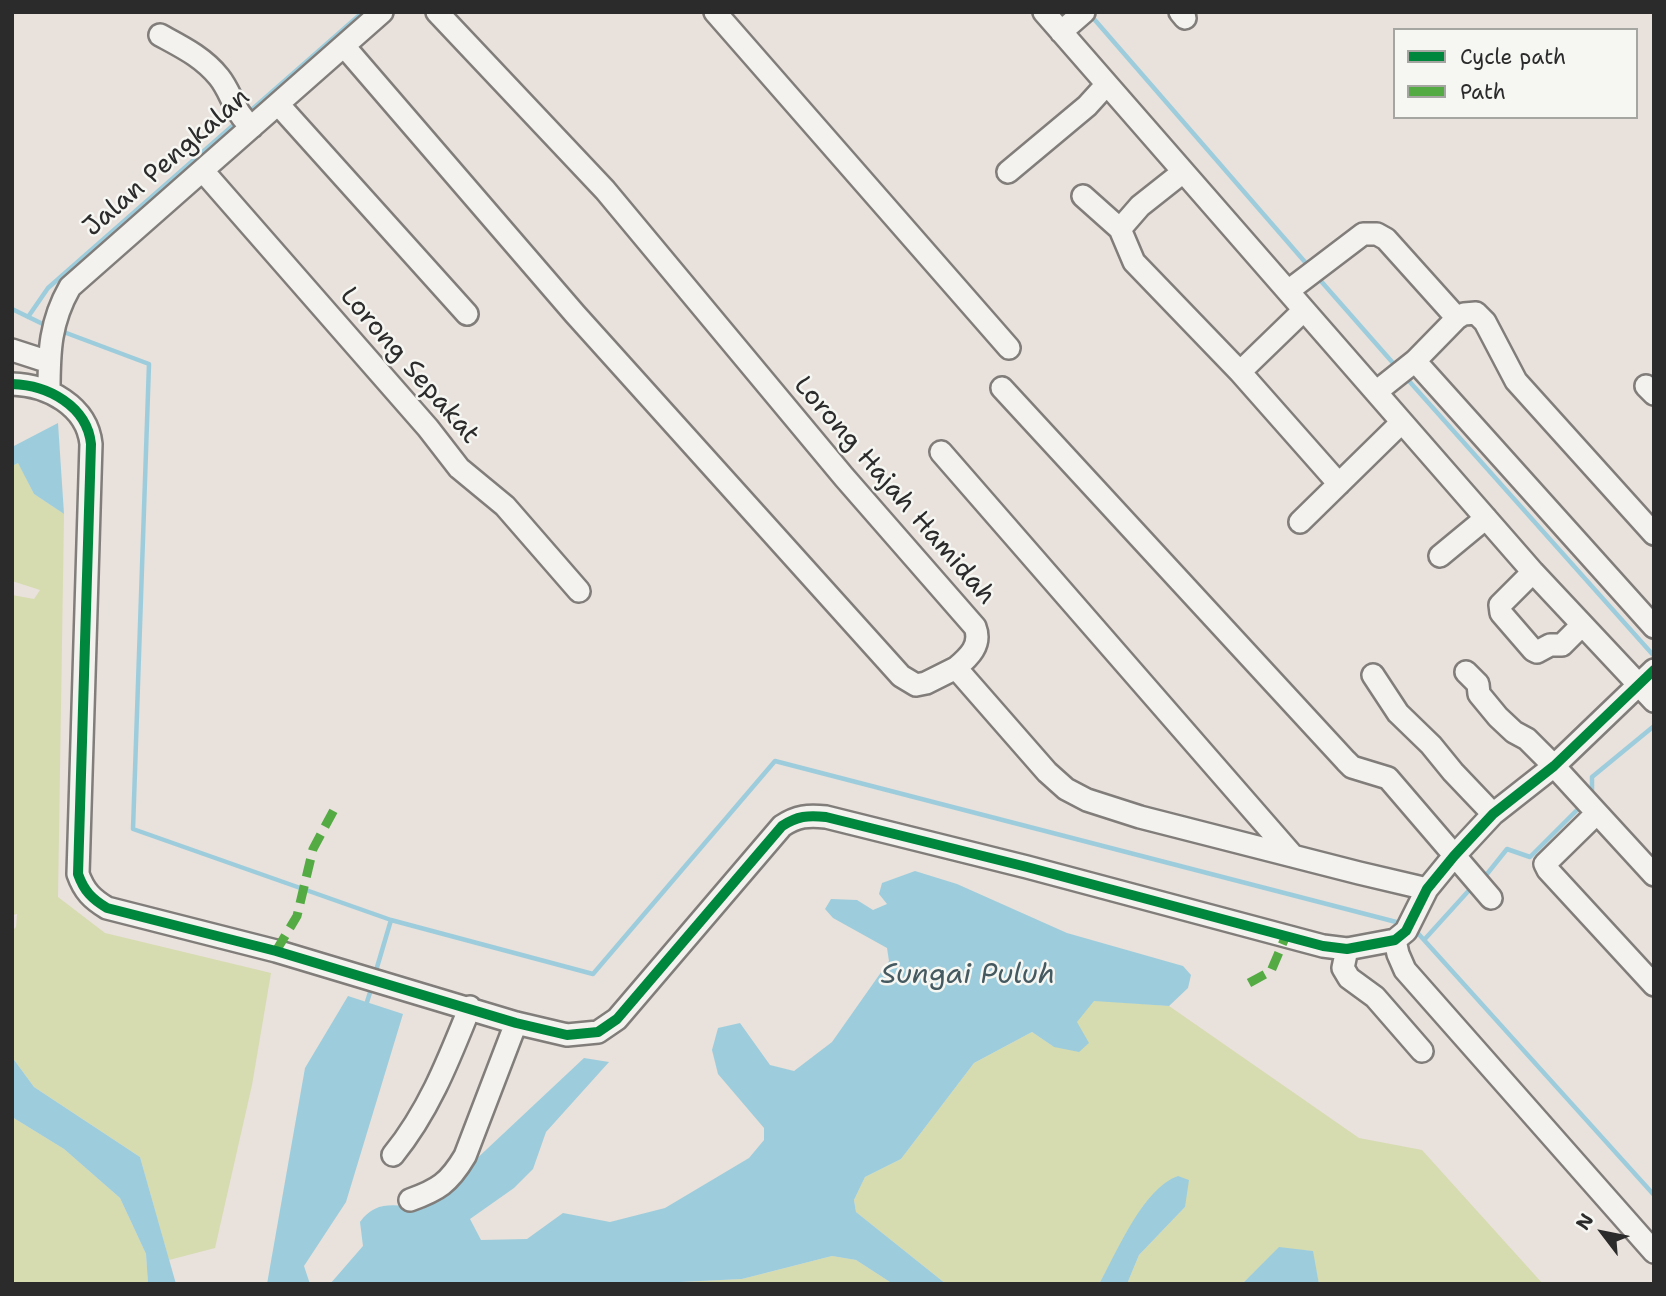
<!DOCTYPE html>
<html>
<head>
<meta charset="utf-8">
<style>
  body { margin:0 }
  #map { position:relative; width:1666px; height:1296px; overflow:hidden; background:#e9e1db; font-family:"Shantell Sans",sans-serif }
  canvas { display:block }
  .frame { position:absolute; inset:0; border:14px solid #2b2b2b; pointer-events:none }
  .legend { position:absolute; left:1393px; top:28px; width:245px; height:91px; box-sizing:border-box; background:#f6f6f2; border:2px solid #a5a5a2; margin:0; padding:9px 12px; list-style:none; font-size:21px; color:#2b2b2b }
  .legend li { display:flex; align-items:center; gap:14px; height:35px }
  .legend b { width:35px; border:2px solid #a5a5a2 }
  .north { position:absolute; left:1568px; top:1198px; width:70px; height:70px; -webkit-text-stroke:5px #f6f6f2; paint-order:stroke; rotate:302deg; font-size:19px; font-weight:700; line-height:28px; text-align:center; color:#2b2b2b }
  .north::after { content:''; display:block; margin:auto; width:24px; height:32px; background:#2b2b2b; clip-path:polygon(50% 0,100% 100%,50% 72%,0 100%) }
</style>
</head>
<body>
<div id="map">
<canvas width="1666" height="1296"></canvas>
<div class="frame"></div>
<ul class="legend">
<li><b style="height:9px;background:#00873e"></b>Cycle path</li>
<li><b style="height:9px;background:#54ab44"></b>Path</li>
</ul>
<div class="north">N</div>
</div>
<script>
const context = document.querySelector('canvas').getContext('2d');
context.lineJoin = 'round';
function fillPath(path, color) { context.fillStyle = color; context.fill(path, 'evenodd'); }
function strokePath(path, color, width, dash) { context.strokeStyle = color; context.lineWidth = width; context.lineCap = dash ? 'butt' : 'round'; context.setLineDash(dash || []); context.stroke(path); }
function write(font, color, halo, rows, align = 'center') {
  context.font = font + ' "Shantell Sans",sans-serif'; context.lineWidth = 5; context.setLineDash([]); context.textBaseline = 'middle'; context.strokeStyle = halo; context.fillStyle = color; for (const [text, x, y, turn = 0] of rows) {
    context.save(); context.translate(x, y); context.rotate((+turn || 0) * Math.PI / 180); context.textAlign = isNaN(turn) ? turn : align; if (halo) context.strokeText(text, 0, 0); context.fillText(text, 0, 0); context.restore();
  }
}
const green = new Path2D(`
  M18,462L34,494L64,514L58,897L105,933L271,973L252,1085L215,1248L169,1260L140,1157L34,1087L12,1057V931L16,927L17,914L12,915V595L34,599L40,590L12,581V466Z
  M1094,1000L1169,1006L1359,1138L1422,1150L1543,1284H1319L1312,1251L1279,1248L1242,1284H1127L1139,1255L1185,1207L1143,1206L1099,1284H946L856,1212L854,1200L865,1177L901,1159L974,1063L1032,1032L1054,1047Z
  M12,1117L64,1149L120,1198L146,1254L148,1284H12Z
  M832,1256L856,1260L893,1284H639L742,1279Z`);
const water = new Path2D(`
  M58,423L64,514L34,494L18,463L12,466V447Z
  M915,871L957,884L1067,933L1183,966L1191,975L1188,988L1169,1006L1094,1001L1077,1022L1089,1043L1079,1052L1054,1047L1032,1032L974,1063L901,1159L865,1177L854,1200L856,1212L946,1284H893L856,1260L832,1256L742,1279L639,1284H330L363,1246L360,1222C376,1199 398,1205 423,1209L584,1058L609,1062L546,1132L533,1169L514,1188L470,1219L481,1240L527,1239L563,1213L610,1222L665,1208L749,1158L764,1140V1128L718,1074L712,1050L718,1028L740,1023L770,1065L794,1071L832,1042L889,961L887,948L833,918L825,909L831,899L857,900L873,910L887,904L879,894L882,883Z
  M348,996L403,1014L346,1202L304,1266L310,1284H267L305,1068Z
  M12,1057L34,1087L140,1157L176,1284H148L146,1254L120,1198L64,1149L12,1117Z
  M1178,1176L1189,1180L1185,1207L1139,1255L1127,1284H1099C1117,1252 1143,1188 1178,1176Z
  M1279,1247L1313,1251L1319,1284H1242Z`);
const stream = new Path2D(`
  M1094,19L1305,262
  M248,113L363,12
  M1320,280L1393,363
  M12,309L49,327
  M28,317L48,288L238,121
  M61,331L149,364L133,829L391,920L593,974L775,761L1404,924
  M1409,381L1654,656
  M1590,796L1592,793V777L1654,726
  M1483,879L1507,849L1530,857L1578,809
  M1415,930L1654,1195
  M1424,940L1472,887
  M375,974L391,920
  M367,1002L372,986`);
const minor = new Path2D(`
  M437,12L605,190L844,477L975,627C982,645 969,657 956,668L1047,772L1066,789L1087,800L1140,817L1359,873L1427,889
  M715,12L1009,348
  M1044,12L1533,572L1654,701
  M1180,12L1185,18
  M1061,32L1084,12
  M160,35C182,47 203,57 219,77C232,93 234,113 252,127
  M344,46L575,314L901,676L916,685L926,683L956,668
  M278,104L467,314
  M203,171L428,428L459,468L505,506L579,591
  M1008,172L1087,106L1107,84
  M1083,196L1120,229L1134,262L1240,372L1304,310
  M1120,229L1140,206L1183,172
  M1288,291L1363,234H1377L1386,239L1457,318
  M12,350L49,362
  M1415,361L1654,627
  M1240,372L1339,484
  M12,384C48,385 87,406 91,444L78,874C84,891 92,899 107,908L276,951L516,1023L567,1035L598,1032L617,1019L782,826C797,816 808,815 826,817L1027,867L1323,946L1347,949L1395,940L1406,931L1427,889L1454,856L1493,814L1554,766L1654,670
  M1646,386L1654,394
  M1002,388L1346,761L1352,767L1388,778L1491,898
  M49,391C49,351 50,322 70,287L382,12
  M1376,392L1415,361L1457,318L1464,314L1476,313L1485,322L1516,381L1654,534
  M941,452L1293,856
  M1300,522L1402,422
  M1440,556L1486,518
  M1533,572L1500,605L1501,613L1533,650L1537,652L1550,645H1562L1582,625
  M1466,672L1478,684L1479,694L1498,717L1514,732L1527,739L1554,766L1654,875
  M1373,675L1398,713L1431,745L1453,772L1493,814
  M1597,813L1545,864L1548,870L1654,985
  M1395,940L1398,954L1405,970L1654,1252
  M1347,949L1343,968L1349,978L1375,997L1422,1051
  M393,1155C429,1111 449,1059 470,1007
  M410,1200C438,1190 449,1183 465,1156L516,1023`);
const quiet = new Path2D(`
  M276,951L297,916L313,849L336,806
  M1249,983L1271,971L1285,938`);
const cycleway = new Path2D(`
  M12,384C48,385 87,406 91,444L78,874C84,891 92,899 107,908L276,951L516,1023L567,1035L598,1032L617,1019L782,826C797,816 808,815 826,817L1027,867L1323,946L1347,949L1395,940L1406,931L1427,889L1454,856L1493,814L1554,766L1654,670`);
const streetNames = [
  ["Jalan Pengkalan",167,163,-41],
  ["Lorong Sepakat",409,366,49],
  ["Lorong Hajah Hamidah",894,491,49]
];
const waterNames = [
  ["Sungai Puluh",968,976]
];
fillPath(green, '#d6dcb0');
fillPath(water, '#9dcddc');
strokePath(stream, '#9dcddc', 4.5);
strokePath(minor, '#807d7a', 26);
strokePath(minor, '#f3f2ef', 21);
strokePath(quiet, '#54ab44', 9, [18, 9]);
strokePath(cycleway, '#00873e', 10);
write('26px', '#2b2b2b', '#f6f6f2', streetNames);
write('italic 28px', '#445960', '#f6f6f2', waterNames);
</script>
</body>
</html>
